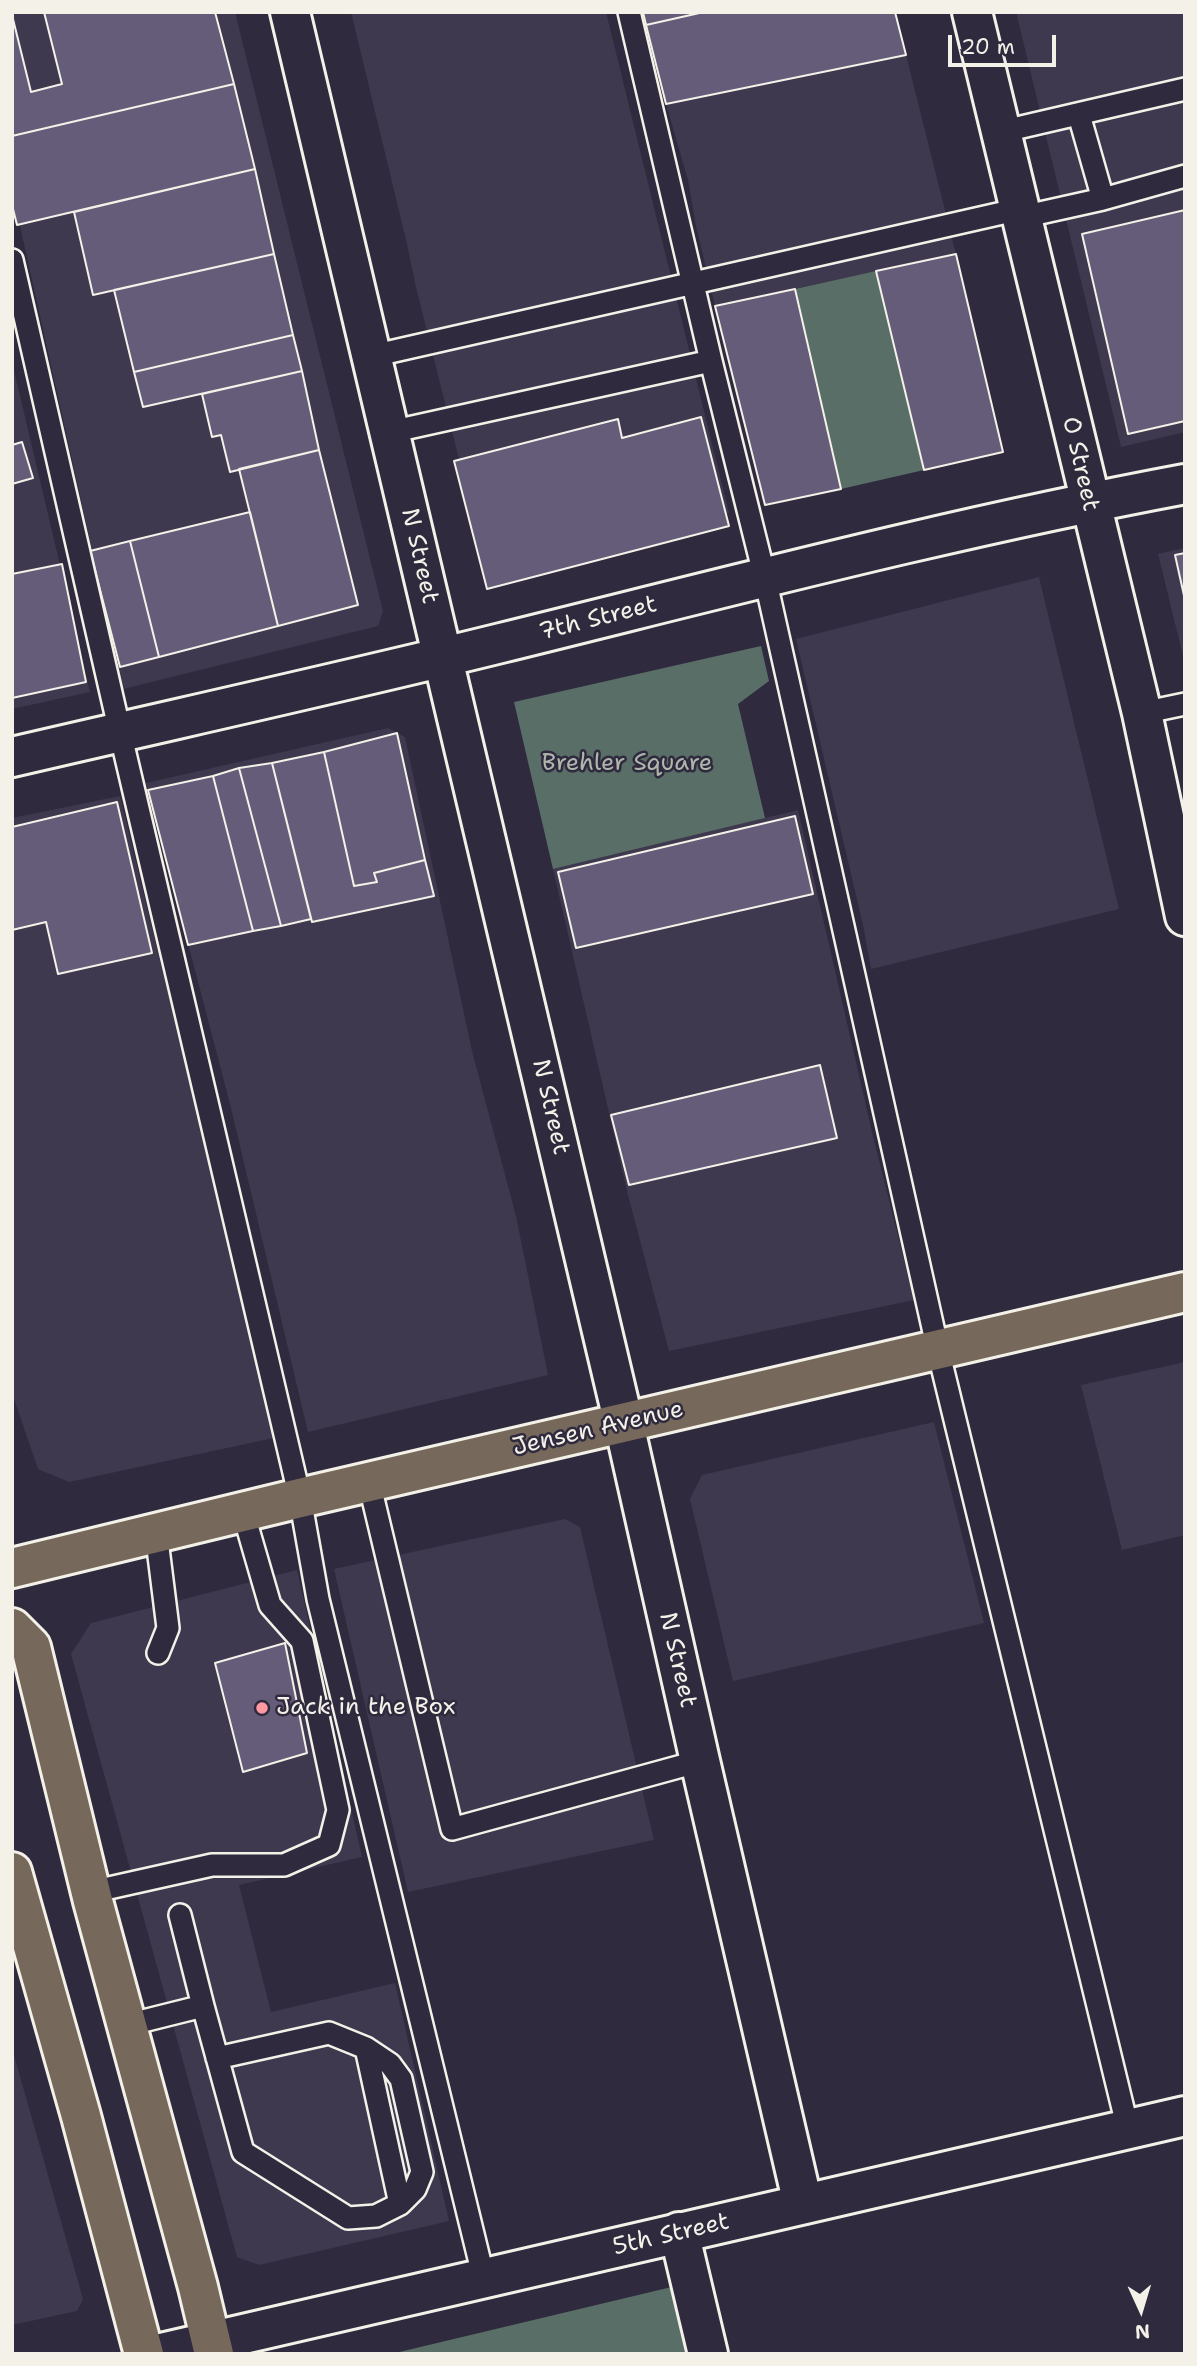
<!DOCTYPE html>
<html>
<head>
<meta charset="utf-8">
<style>
  body { margin:0 }
  #map { position:relative; width:1197px; height:2366px; overflow:hidden; background:#2f2a3d; font-family:"Shantell Sans",sans-serif }
  canvas { display:block }
  .frame { position:absolute; inset:0; border:14px solid #f4f1e8; pointer-events:none }
  .north { position:absolute; left:1106px; top:2275px; width:70px; height:70px; -webkit-text-stroke:5px #2f2a3d; paint-order:stroke; rotate:176deg; font-size:19px; font-weight:700; line-height:28px; text-align:center; color:#f4f1e8 }
  .north::after { content:''; display:block; margin:auto; width:24px; height:32px; background:#f4f1e8; clip-path:polygon(50% 0,100% 100%,50% 72%,0 100%) }
  .scale { position:absolute; left:948px; top:35px; width:108px; height:32px; box-sizing:border-box; border:4px solid #f4f1e8; border-top:0; padding-left:9px; font-size:21px; line-height:24px; white-space:nowrap; color:#f4f1e8; -webkit-text-stroke:5px #2f2a3d; paint-order:stroke }
</style>
</head>
<body>
<div id="map">
<canvas width="1197" height="2366"></canvas>
<div class="frame"></div>
<div class="north">N</div>
<div class="scale">20 m</div>
</div>
<script>
const context = document.querySelector('canvas').getContext('2d');
context.lineJoin = 'round';
function fillPath(path, color) { context.fillStyle = color; context.fill(path, 'evenodd'); }
function strokePath(path, color, width, dash) { context.strokeStyle = color; context.lineWidth = width; context.lineCap = dash ? 'butt' : 'round'; context.setLineDash(dash || []); context.stroke(path); }
function write(font, color, halo, rows, align = 'center') {
  context.font = font + ' "Shantell Sans",sans-serif'; context.lineWidth = 5; context.setLineDash([]); context.textBaseline = 'middle'; context.strokeStyle = halo; context.fillStyle = color; for (const [text, x, y, turn = 0] of rows) {
    context.save(); context.translate(x, y); context.rotate((+turn || 0) * Math.PI / 180); context.textAlign = isNaN(turn) ? turn : align; if (halo) context.strokeText(text, 0, 0); context.fillText(text, 0, 0); context.restore();
  }
}
const built = new Path2D(`
  M12,12H235L383,611L378,626L123,689L12,190Z
  M351,12H606L729,513L486,567L415,283L407,244Z
  M1016,12H1185V432L1121,447Z
  M906,55L956,254L715,306L696,226L688,180L666,104Z
  M12,362L90,692L12,709Z
  M1185,548V664L1158,554Z
  M1039,577L1119,909L871,969L863,925L796,639Z
  M388,728L405,737L472,1051L516,1216L548,1375L308,1432L230,1104L146,783Z
  M120,796L198,1117L239,1275L278,1437L69,1482L38,1469L12,1393V818Z
  M798,810L873,1136L914,1300L669,1351L627,1191L553,869Z
  M1185,1362V1535L1122,1550L1081,1385Z
  M934,1422L984,1623L733,1681L690,1499L702,1475Z
  M565,1519L580,1527L654,1840L408,1892L334,1569Z
  M297,1570L362,1857L239,1885L271,2012L395,1983L449,2221L259,2265L237,2257L71,1654L91,1623Z
  M12,2048L83,2299L77,2311L12,2325Z`);
const green = new Path2D(`
  M876,271L924,470L841,489L795,289Z
  M761,646L769,681L738,704L765,818L553,869L514,702Z
  M680,2285L695,2354H391Z`);
const building = new Path2D(`
  M44,12H215L234,84L12,136V15L31,92L62,84Z
  M643,12H704L646,25Z
  M704,12H895L906,55L666,104L646,25Z
  M234,84L255,169L17,225L12,205V136Z
  M255,169L274,254L93,295L74,212Z
  M1185,210V421L1128,434L1082,234Z
  M274,254L293,335L134,372L114,290Z
  M956,254L1003,452L924,470L876,271Z
  M795,289L841,489L765,505L715,306Z
  M293,335L302,371L143,407L134,372Z
  M302,371L319,450L230,472L221,435L212,437L202,394Z
  M701,417L729,526L487,589L454,461L618,419L622,438Z
  M22,442L33,478L12,484V445Z
  M319,450L358,605L278,626L239,469Z
  M250,512L278,626L159,657L130,541Z
  M130,541L159,657L120,667L90,551Z
  M1185,553V600L1175,555Z
  M62,564L86,682L12,698V574Z
  M397,733L425,860L374,873L377,882L354,886L324,752Z
  M324,752L354,886L377,882L374,873L425,860L434,896L312,922L272,763Z
  M272,763L311,919L281,926L239,768Z
  M239,768L281,926L253,931L213,776Z
  M213,776L253,931L188,945L148,790Z
  M117,802L152,953L58,974L46,922L12,930V827Z
  M795,816L813,894L576,948L558,872Z
  M820,1065L837,1138L629,1185L611,1115Z
  M285,1643L307,1753L243,1772L215,1663Z`);
const lane = new Path2D(`
  M629,12L711,361L765,578L938,1350L1128,2129
  M1079,115L1103,199
  M1000,132L1185,89
  M1022,217L1103,199L1185,176
  M12,260L120,732L300,1498L318,1599L484,2279
  M372,356L1020,209
  M390,432L711,361
  M1142,713L1185,704
  M369,1482L452,1829L700,1761
  M156,1532L168,1628L158,1653
  M91,1892L212,1865H284L329,1845L338,1810L302,1641L270,1605L243,1512
  M180,1915L203,2006
  M127,2025L203,2006L243,2152L348,2218L376,2216L400,2204L415,2189L422,2172L401,2079L390,2064L366,2048L329,2033L217,2058
  M366,2048L400,2204`);
const street = new Path2D(`
  M290,12L624,1424L700,1761L803,2204
  M972,12L1142,713L1185,916
  M12,757C175,719 339,683 501,643C728,587 955,527 1185,484
  M679,2232L708,2354`);
const secondary = new Path2D(`
  M157,2354L1185,2116`);
const primary = new Path2D(`
  M12,1568L300,1498L1185,1292
  M12,1628L31,1647L93,1901L198,2287L214,2354
  M12,1872L81,2116L144,2354`);
const markers = [
  [262,1708,7,"#ff9aa2"]
];
const streetNames = [
  ["O Street",1080,464,77],
  ["N Street",419,556,77],
  ["7th Street",598,619,-14],
  ["N Street",550,1107,77],
  ["Jensen Avenue",598,1429,-13],
  ["N Street",677,1660,77],
  ["5th Street",671,2235,-13]
];
const parkNames = [
  ["Brehler Square",627,764]
];
const poiNames = [
  ["Jack in the Box",276,1708]
];
fillPath(built, '#3f394f');
fillPath(green, '#5a6e68');
fillPath(building, '#655c79');
strokePath(building, '#f4f1e8', 2);
strokePath(lane, '#f4f1e8', 26);
strokePath(street, '#f4f1e8', 44);
strokePath(secondary, '#f4f1e8', 44);
strokePath(primary, '#f4f1e8', 44);
strokePath(lane, '#2f2a3d', 21);
strokePath(street, '#2f2a3d', 38);
strokePath(secondary, '#2f2a3d', 38);
strokePath(primary, '#76695c', 38);
for (const [x, y, r, color] of markers) { const dot = new Path2D(); dot.arc(x, y, r, 0, 2 * Math.PI); context.fillStyle = color; context.fill(dot); strokePath(dot, '#2f2a3d', 2.5); }
write('24px', '#f4f1e8', '#2f2a3d', streetNames);
write('24px', '#afb6ae', '#2f2a3d', parkNames);
write('24px', '#f4f1e8', '#2f2a3d', poiNames, 'left');
</script>
</body>
</html>
